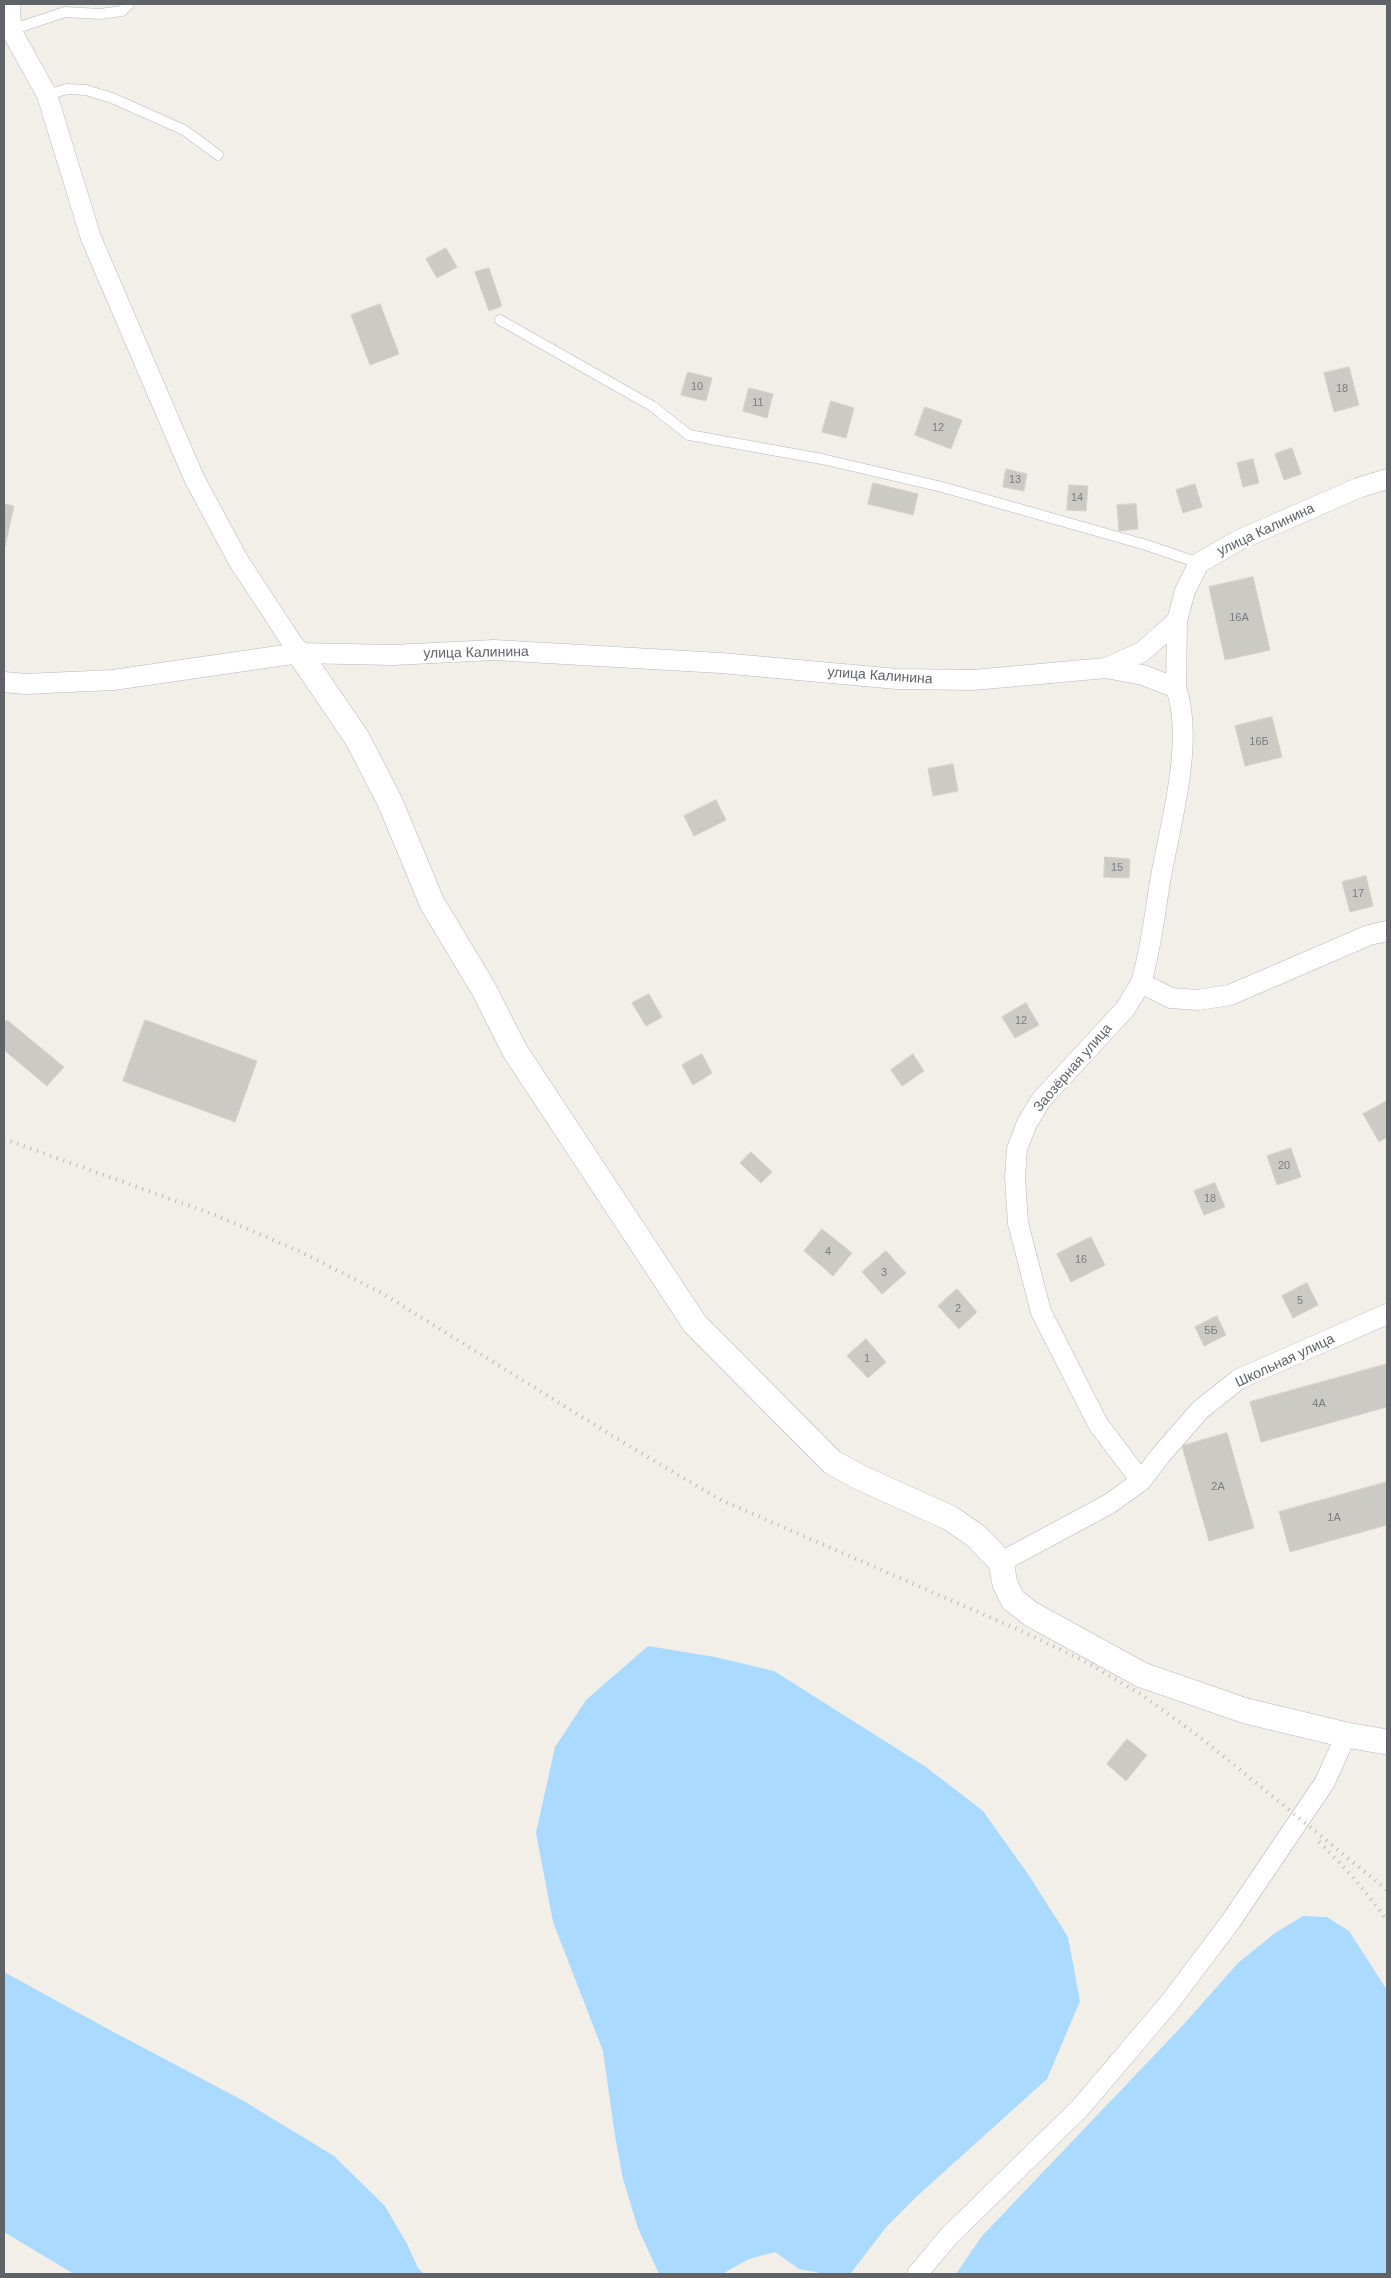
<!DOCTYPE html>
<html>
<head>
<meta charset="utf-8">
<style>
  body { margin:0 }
  #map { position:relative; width:1391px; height:2278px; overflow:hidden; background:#f1efe8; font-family:Helvetica,sans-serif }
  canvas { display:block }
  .frame { position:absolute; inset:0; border:5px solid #5f6368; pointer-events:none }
</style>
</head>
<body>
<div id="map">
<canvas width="1391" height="2278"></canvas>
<div class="frame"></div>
</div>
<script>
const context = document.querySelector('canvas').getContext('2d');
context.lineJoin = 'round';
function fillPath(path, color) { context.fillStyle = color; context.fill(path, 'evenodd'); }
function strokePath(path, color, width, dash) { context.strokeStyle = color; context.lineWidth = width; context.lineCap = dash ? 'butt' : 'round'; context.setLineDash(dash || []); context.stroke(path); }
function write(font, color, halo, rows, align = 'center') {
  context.font = font + ' Helvetica,sans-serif'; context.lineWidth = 4.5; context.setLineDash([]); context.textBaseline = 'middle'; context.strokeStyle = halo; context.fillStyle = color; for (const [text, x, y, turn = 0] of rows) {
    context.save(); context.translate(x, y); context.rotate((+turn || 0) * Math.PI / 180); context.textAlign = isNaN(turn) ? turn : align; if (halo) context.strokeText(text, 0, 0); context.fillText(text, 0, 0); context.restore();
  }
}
const water = new Path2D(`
  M648,1646L715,1657L774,1671L926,1767L983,1811L1028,1874L1068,1937L1080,2001L1047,2079L915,2198L887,2226L851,2273L825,2274L799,2269L775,2252L749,2259L722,2274H659L638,2228L623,2179L615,2136L603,2051L553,1922L536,1833L555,1747L586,1700Z
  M1303,1916L1327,1917L1349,1931L1387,1990V2274H956L982,2236L1184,2024L1238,1963L1275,1933Z
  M4,1972L108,2029L242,2100L334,2156L385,2206L407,2244L418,2268L424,2274H74L4,2232Z`);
const building = new Path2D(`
  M446,248L457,267L437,278L426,259Z
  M489,268L502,306L489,311L475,272Z
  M380,304L399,354L370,365L351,315Z
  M1349,367L1359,405L1334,412L1324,373Z
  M688,372L712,378L706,401L681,395Z
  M749,388L773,394L767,418L743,411Z
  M831,401L854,408L846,438L822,432Z
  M925,407L962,420L951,449L915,435Z
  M1292,448L1301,474L1284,480L1275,454Z
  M1253,459L1259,483L1243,487L1237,463Z
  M1006,469L1027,474L1024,491L1003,487Z
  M873,483L918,494L913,515L868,504Z
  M1195,484L1202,507L1183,513L1176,490Z
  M1069,485L1088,486L1086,511L1067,510Z
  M4,504L14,506L4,551Z
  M1136,504L1138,529L1119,531L1117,505Z
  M1253,577L1270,650L1225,660L1209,587Z
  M1272,717L1282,757L1245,766L1235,726Z
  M953,764L958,791L933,796L928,769Z
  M716,800L726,820L694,836L684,816Z
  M1105,857L1130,859L1129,878L1104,877Z
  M1366,876L1373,906L1350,912L1342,882Z
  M649,994L662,1017L646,1026L632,1003Z
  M1026,1003L1039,1025L1015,1038L1002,1017Z
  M7,1020L64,1067L47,1086L4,1050V1023Z
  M145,1020L257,1061L235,1122L123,1081Z
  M702,1054L712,1073L693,1085L682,1065Z
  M913,1054L924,1071L902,1086L891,1070Z
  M1387,1101V1137L1379,1142L1363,1114Z
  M1291,1148L1301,1177L1277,1185L1267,1156Z
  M751,1152L772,1172L761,1183L740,1163Z
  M1215,1183L1225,1207L1204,1215L1194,1191Z
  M822,1229L852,1253L833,1276L804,1251Z
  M1091,1237L1105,1265L1071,1282L1057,1254Z
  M886,1251L906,1273L882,1294L862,1272Z
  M1307,1283L1318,1305L1293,1318L1282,1296Z
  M957,1289L977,1312L959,1329L938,1306Z
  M1217,1316L1226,1335L1204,1346L1195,1327Z
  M866,1339L886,1362L868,1378L847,1356Z
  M1387,1364V1407L1261,1442L1250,1402Z
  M1227,1433L1254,1528L1209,1541L1182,1446Z
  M1387,1482V1525L1290,1552L1279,1512Z
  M1127,1739L1147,1755L1126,1781L1107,1764Z`);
const service = new Path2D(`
  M11,30L65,12L100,14L122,11L129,4
  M47,95L67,89L86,90L112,98L184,130L218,155
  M500,320L652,406L689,435L822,459L942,487L1146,545L1199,563`);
const minor = new Path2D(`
  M10,4L11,30
  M4,23L11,30L47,95L91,238L194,478L238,560L299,653
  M1106,668L1143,675L1176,688C1194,739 1172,818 1162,871C1155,909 1152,946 1141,983
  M4,682L25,684L113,680L299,653L393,655L494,650L721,663L897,679L973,680L1106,668L1142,652L1177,621L1185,591L1199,563L1239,540L1358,488L1387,479
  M1176,688L1177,621
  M1141,1481L1098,1424L1041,1312L1018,1223L1015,1178L1017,1149L1027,1123L1041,1100L1125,1009L1141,983L1171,998L1198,1000L1230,995L1369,935L1387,931
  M1001,1562L1109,1504L1141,1481L1160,1456L1200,1410L1239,1379L1387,1314
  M917,2274L950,2235L1080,2108L1170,2002L1231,1921L1325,1782L1346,1735`);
const tertiary = new Path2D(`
  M299,653L357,738L390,802L432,903L483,988L515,1051L695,1324L832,1462L859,1477L950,1518L976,1536L1001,1562L1005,1584L1013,1600L1031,1614L1142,1675L1246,1711L1346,1735L1387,1742`);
const rail = new Path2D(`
  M4,1139L215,1215L299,1251L380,1292L629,1446L721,1500L1026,1633L1088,1663L1142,1695L1200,1737L1387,1890
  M1319,1842C1344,1866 1367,1892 1387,1921`);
const numberNames = [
  ["10",697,387],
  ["18",1342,389],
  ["11",758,403],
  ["12",938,428],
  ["13",1015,480],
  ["14",1077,498],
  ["16А",1239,618],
  ["16Б",1259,742],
  ["15",1117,868],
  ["17",1358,894],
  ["12",1021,1021],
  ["20",1284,1166],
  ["18",1210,1199],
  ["4",828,1252],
  ["16",1081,1260],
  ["3",884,1273],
  ["5",1300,1301],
  ["2",958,1309],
  ["5Б",1211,1331],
  ["1",867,1359],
  ["4А",1319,1404],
  ["2А",1218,1487],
  ["1А",1334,1518]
];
const streetNames = [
  ["улица Калинина",1266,530,-25],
  ["улица Калинина",476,653,-1],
  ["улица Калинина",880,676,4],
  ["Заозёрная улица",1073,1068,-49],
  ["Школьная улица",1285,1361,-25]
];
fillPath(water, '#aadaff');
fillPath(building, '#cccac5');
strokePath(building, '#d6d1c6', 1);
strokePath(service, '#b5b8bc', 11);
strokePath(minor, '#b5b8bc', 21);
strokePath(tertiary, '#b5b8bc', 26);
strokePath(service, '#fff', 10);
strokePath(minor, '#fff', 20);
strokePath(tertiary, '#fff', 25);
strokePath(rail, '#b6b7b8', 4, [1, 6]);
write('11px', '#7a7d7f', null, numberNames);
write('14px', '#5f6368', '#fff', streetNames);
</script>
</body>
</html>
